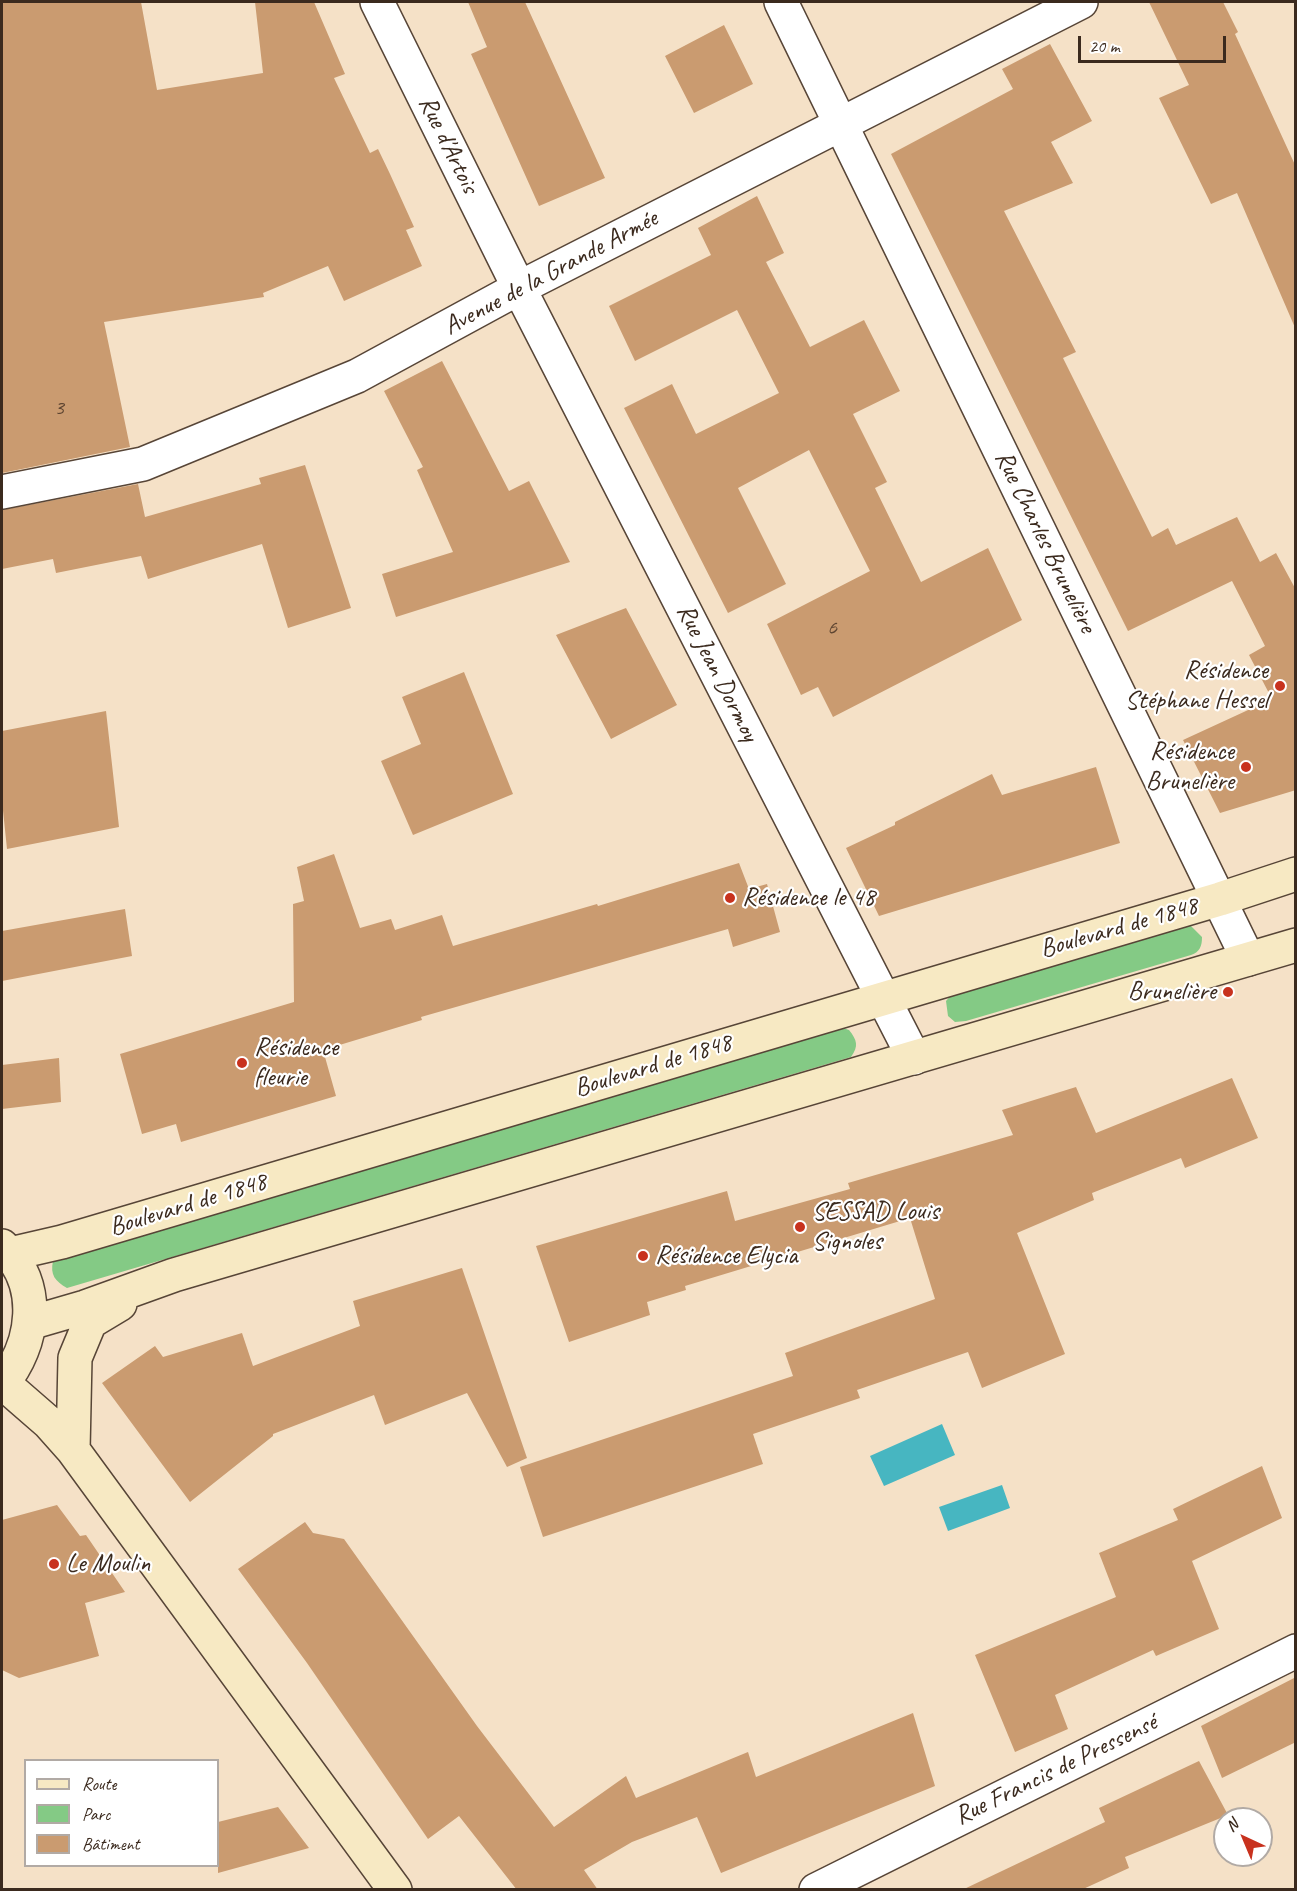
<!DOCTYPE html>
<html>
<head>
<meta charset="utf-8">
<style>
  body { margin:0 }
  #map { position:relative; width:1297px; height:1891px; overflow:hidden; background:#f5e1c7; font-family:Caveat,sans-serif }
  canvas { display:block }
  .frame { position:absolute; inset:0; border:3px solid #3b2a1e; pointer-events:none }
  .legend { position:absolute; left:24px; top:1759px; width:195px; height:108px; box-sizing:border-box; background:#fff; border:2px solid #b1aaa5; margin:0; padding:8px 10px; list-style:none; font-size:18px; color:#3b2a1e }
  .legend li { display:flex; align-items:center; gap:12px; height:30px }
  .legend b { width:30px; border:2px solid #b1aaa5 }
  .north { position:absolute; left:1213px; top:1807px; width:60px; height:60px; box-sizing:border-box; background:#fff; border:2px solid #b1aaa5; border-radius:50%; rotate:316deg; font-size:16px; font-weight:700; line-height:24px; text-align:center; color:#3b2a1e }
  .north::after { content:''; display:block; margin:auto; width:21px; height:27px; background:#c8321e; clip-path:polygon(50% 0,100% 100%,50% 72%,0 100%) }
  .scale { position:absolute; left:1078px; top:36px; width:148px; height:27px; box-sizing:border-box; border:3px solid #3b2a1e; border-top:0; padding-left:8px; font-size:18px; line-height:21px; white-space:nowrap; color:#3b2a1e; -webkit-text-stroke:4px #fff; paint-order:stroke }
</style>
</head>
<body>
<div id="map">
<canvas width="1297" height="1891"></canvas>
<div class="frame"></div>
<ul class="legend">
<li><b style="height:8px;background:#f7e9c3"></b>Route</li>
<li><b style="height:16px;background:#84ca85"></b>Parc</li>
<li><b style="height:16px;background:#ca9b70"></b>Bâtiment</li>
</ul>
<div class="north">N</div>
<div class="scale">20 m</div>
</div>
<script>
const context = document.querySelector('canvas').getContext('2d');
context.lineJoin = 'round';
function fillPath(path, color) { context.fillStyle = color; context.fill(path, 'evenodd'); }
function strokePath(path, color, width, dash) { context.strokeStyle = color; context.lineWidth = width; context.lineCap = dash ? 'butt' : 'round'; context.setLineDash(dash || []); context.stroke(path); }
function write(font, color, halo, rows, align = 'center') {
  context.font = font + ' Caveat,sans-serif'; context.lineWidth = 4.5; context.setLineDash([]); context.textBaseline = 'middle'; context.strokeStyle = halo; context.fillStyle = color; for (const [text, x, y, turn = 0] of rows) {
    context.save(); context.translate(x, y); context.rotate((+turn || 0) * Math.PI / 180); context.textAlign = isNaN(turn) ? turn : align; if (halo) context.strokeText(text, 0, 0); context.fillText(text, 0, 0); context.restore();
  }
}
const green = new Path2D(`
  M1190,925L1202,937C1202,946 1200,952 1191,955L966,1021L955,1022L948,1016L946,1001L953,993Z
  M843,1028L849,1030C857,1040 859,1046 851,1057L67,1288C55,1281 50,1275 53,1261L66,1256Z`);
const water = new Path2D(`
  M942,1424L955,1455L884,1486L870,1456Z
  M1002,1485L1010,1508L948,1531L939,1507Z`);
const building = new Path2D(`
  M2,2H141L157,90L263,73L255,2H314L345,74L334,78L370,153L378,149L390,174L414,227L406,230L422,266L344,301L328,266L263,293L264,297L104,322L130,447L2,473Z
  M468,2H525L605,178L539,206L471,54L487,47Z
  M1149,2H1223L1238,32L1235,34L1296,167V330L1237,193L1211,204L1159,98L1189,85Z
  M724,25L753,84L694,113L665,56Z
  M1050,44L1092,121L1051,142L1073,183L1004,211L1076,352L1063,358L1152,537L1168,528L1176,545L1237,517L1260,562L1276,553L1296,590V790L1220,813L1183,740L1272,699L1249,655L1265,646L1232,581L1128,631L891,154L1013,89L1002,69Z
  M757,196L784,253L766,262L810,347L864,320L900,391L853,414L887,482L875,488L921,582L988,548L1022,620L833,717L818,687L801,695L767,624L870,571L809,450L738,488L786,584L728,613L624,408L672,384L696,434L779,393L737,310L635,361L609,306L711,255L698,228Z
  M442,361L509,491L529,481L570,562L396,617L382,574L453,552L417,470L423,467L384,391Z
  M305,465L351,608L288,628L262,544L148,579L141,556L56,573L53,559L2,569V510L138,484L145,517L261,484L259,478Z
  M626,608L677,705L611,739L556,635Z
  M464,672L513,794L413,835L381,761L421,744L402,697Z
  M106,711L119,827L7,849L2,801V731Z
  M1096,767L1120,843L879,916L846,848L895,825V822L992,774L1002,795Z
  M334,854L360,928L391,919L395,930L442,915L453,946L597,904L598,906L739,863L749,889L767,884L780,932L733,947L728,929L421,1017L422,1020L323,1050L336,1096L181,1142L176,1124L142,1134L120,1054L294,1002L293,904L304,901L297,867Z
  M125,909L132,956L2,981V931Z
  M59,1058L61,1102L2,1109V1065Z
  M1232,1078L1258,1138L1185,1168L1181,1158L1092,1193L1094,1200L1017,1233L1065,1354L982,1388L968,1352L857,1390L860,1398L753,1434L763,1464L543,1537L520,1467L793,1376L785,1353L935,1299L910,1218L685,1286L686,1290L647,1302L650,1315L569,1342L536,1246L727,1191L735,1221L850,1189L848,1183L1013,1135L1002,1110L1076,1087L1096,1133Z
  M462,1268L527,1458L507,1467L467,1393L385,1425L374,1395L273,1434V1436L190,1502L102,1383L155,1346L163,1357L242,1333L253,1366L360,1326L353,1301Z
  M1262,1466L1282,1518L1192,1561L1219,1629L1156,1656L1153,1650L1055,1695L1068,1729L1015,1752L975,1655L1116,1597L1099,1553L1178,1520L1173,1509Z
  M57,1505L80,1536L86,1535L125,1592L85,1603L99,1656L19,1678L2,1670V1520Z
  M305,1522L313,1533L344,1539L477,1726L554,1827L626,1776L636,1798L748,1752L756,1777L913,1713L935,1786L721,1873L697,1817L632,1842L584,1870L598,1890H517L459,1816L428,1839L307,1663L238,1569Z
  M1296,1677V1742L1222,1778L1201,1726Z
  M1199,1761L1228,1815L1125,1857L1129,1868L1081,1890H962L1105,1822L1099,1808Z
  M278,1807L309,1848L218,1873V1822Z`);
const street = new Path2D(`
  M377,2L519,288L914,1058
  M781,2L1248,959
  M2,492L143,464L357,376L519,288L1081,2
  M816,1890L1296,1651`);
const secondary = new Path2D(`
  M2,1246C43,1284 35,1344 2,1384
  M10,1254L62,1242L1220,899L1296,874
  M30,1323L85,1307L174,1275L1296,945
  M3,1383L49,1423L73,1450L395,1890
  M73,1450L75,1358L90,1322L120,1304`);
const markers = [
  [1280,686,6,"#c8321e"],
  [1246,767,6,"#c8321e"],
  [730,898,6,"#c8321e"],
  [1228,992,6,"#c8321e"],
  [242,1063,6,"#c8321e"],
  [800,1227,6,"#c8321e"],
  [643,1256,6,"#c8321e"],
  [54,1564,6,"#c8321e"]
];
const numberNames = [
  ["3",59,408],
  ["6",832,628]
];
const streetNames = [
  ["Rue d'Artois",448,145,64],
  ["Avenue de la Grande Armée",551,273,-28],
  ["Rue Charles Brunelière",1045,542,64],
  ["Rue Jean Dormoy",717,673,63],
  ["Boulevard de 1848",1119,928,-16],
  ["Boulevard de 1848",653,1066,-17],
  ["Boulevard de 1848",188,1205,-17],
  ["Rue Francis de Pressensé",1056,1770,-26]
];
const poiNames = [
  ["Résidence",1268,671,"right"],
  ["Stéphane Hessel",1268,701,"right"],
  ["Résidence",1234,752,"right"],
  ["Brunelière",1234,782,"right"],
  ["Résidence le 48",742,898],
  ["Brunelière",1216,992,"right"],
  ["Résidence",254,1048],
  ["fleurie",254,1078],
  ["SESSAD Louis",812,1212],
  ["Signoles",812,1242],
  ["Résidence Elycia",655,1256],
  ["Le Moulin",66,1564]
];
fillPath(green, '#84ca85');
fillPath(water, '#47b6c1');
fillPath(building, '#ca9b70');
strokePath(street, '#574537', 36);
strokePath(secondary, '#574537', 36);
strokePath(street, '#fff', 33);
strokePath(secondary, '#f7e9c3', 33);
for (const [x, y, r, color] of markers) { const dot = new Path2D(); dot.arc(x, y, r, 0, 2 * Math.PI); context.fillStyle = color; context.fill(dot); strokePath(dot, '#fff', 2); }
write('22px', '#5f4632', null, numberNames);
write('26px', '#3b2a1e', '#fff', streetNames);
write('26px', '#3b2a1e', '#fff', poiNames, 'left');
</script>
</body>
</html>
